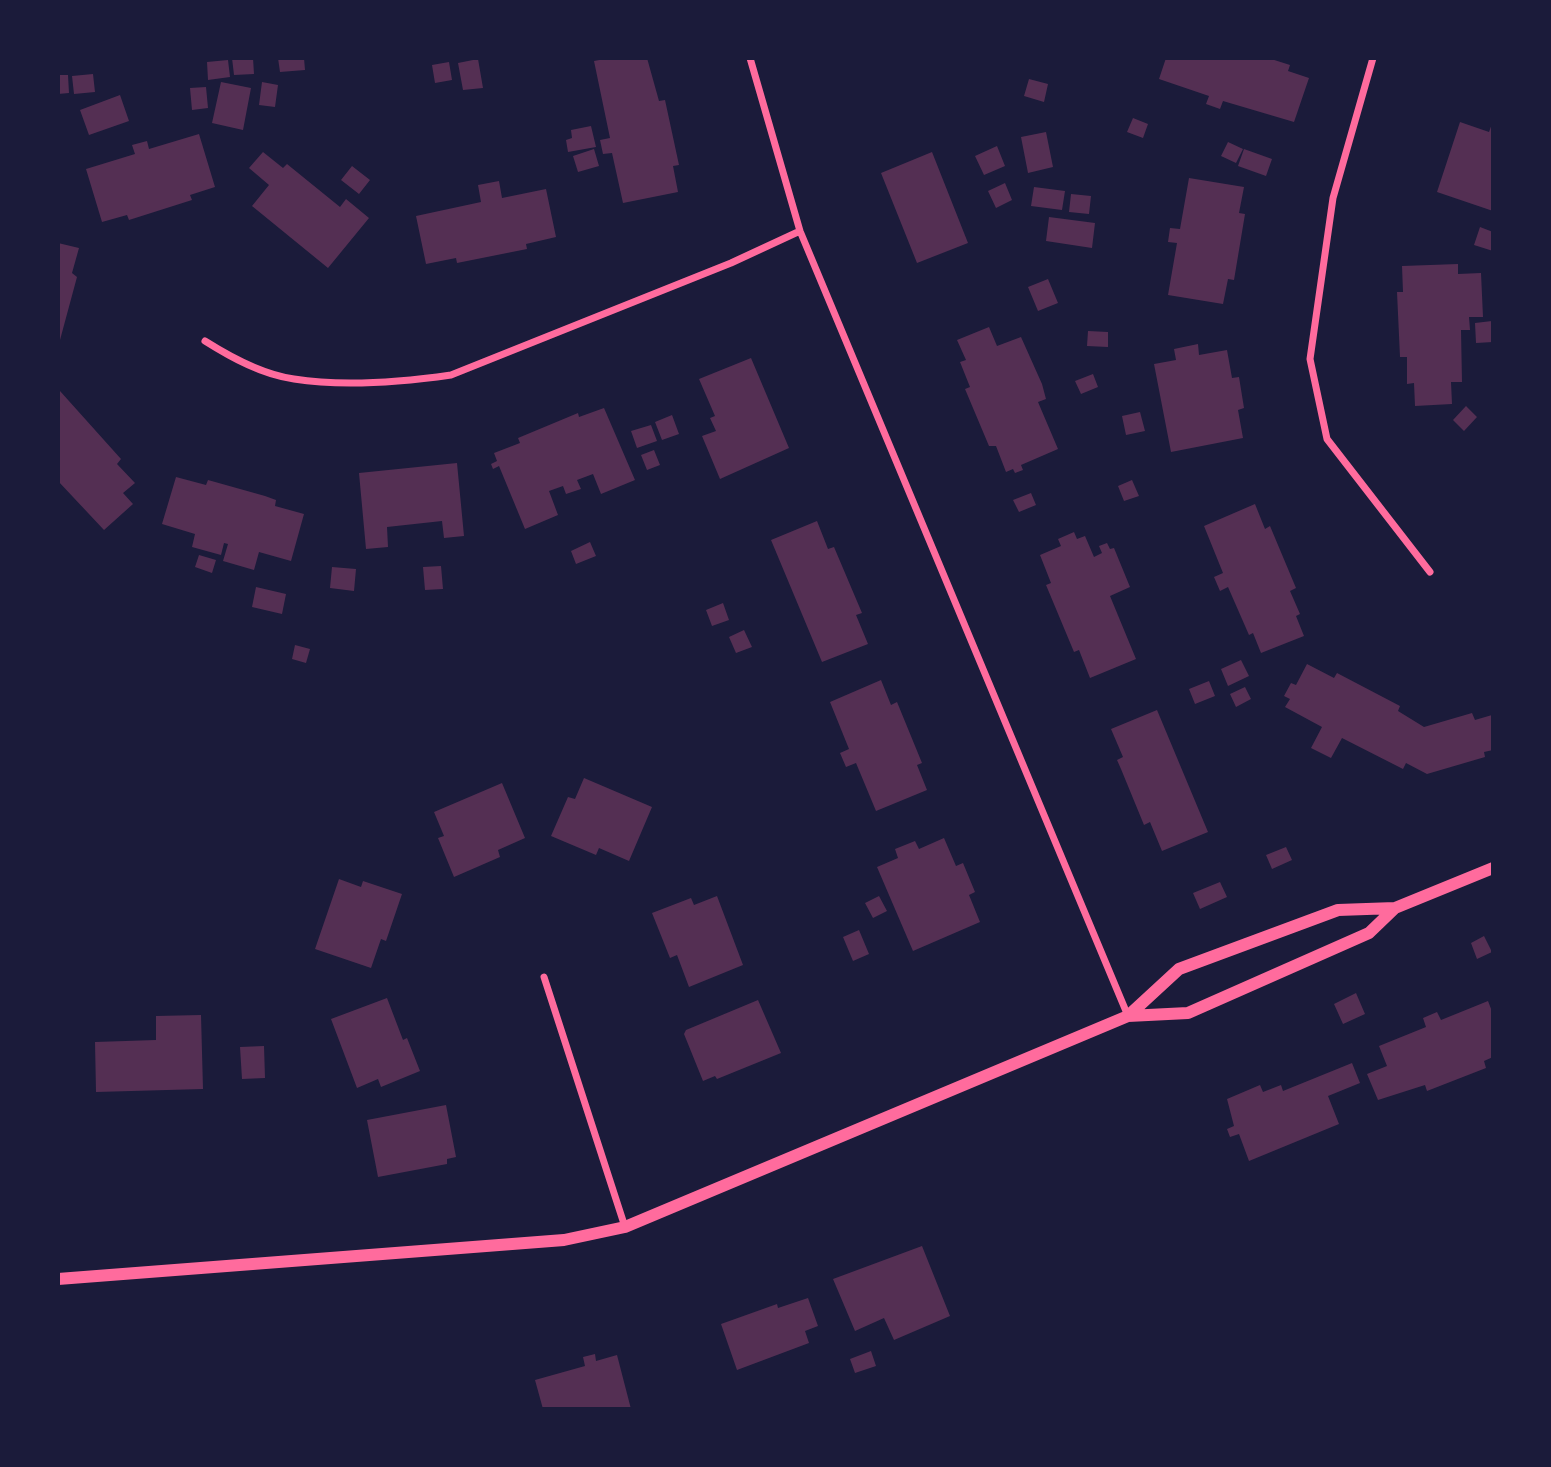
<!DOCTYPE html>
<html>
<head>
<meta charset="utf-8">
<style>
  body { margin:0 }
  #map { position:relative; width:1551px; height:1467px; overflow:hidden; background:#1b1b3a; font-family:Karla,sans-serif }
  canvas { display:block }
  .frame { position:absolute; inset:0; border:60px solid #1b1b3a; pointer-events:none }
</style>
</head>
<body>
<div id="map">
<canvas width="1551" height="1467"></canvas>
<div class="frame"></div>
</div>
<script>
const context = document.querySelector('canvas').getContext('2d');
context.lineJoin = 'round';
function fillPath(path, color) { context.fillStyle = color; context.fill(path, 'evenodd'); }
function strokePath(path, color, width, dash) { context.strokeStyle = color; context.lineWidth = width; context.lineCap = dash ? 'butt' : 'round'; context.setLineDash(dash || []); context.stroke(path); }
const building = new Path2D(`
  M232,58H253L254,74L234,75Z
  M278,58H304L305,70L280,72Z
  M610,58H647L659,101L665,100L679,165L673,166L678,192L623,203L612,153L603,154L600,140L610,138L594,61Z
  M1166,58H1268L1290,65L1288,71L1309,78L1294,122L1223,101L1220,109L1206,104L1209,96L1159,79Z
  M478,59L483,88L463,90L458,63Z
  M228,60L230,77L208,80L207,62Z
  M449,62L452,80L435,83L432,65Z
  M93,74L95,92L74,94L72,76Z
  M58,75H68L69,93L58,94Z
  M1029,79L1048,84L1044,102L1024,96Z
  M221,82L251,88L243,130L212,123Z
  M262,82L278,85L275,107L259,105Z
  M206,87L208,108L192,110L190,88Z
  M120,95L129,121L89,135L80,110Z
  M1133,118L1148,124L1143,138L1127,132Z
  M1493,121V211L1437,192L1460,122L1489,132Z
  M591,126L596,147L568,152L566,140L572,138L571,130Z
  M1046,132L1053,167L1028,173L1021,137Z
  M199,134L215,187L190,195L192,200L129,220L127,215L102,222L86,169L135,154L132,145L147,141L149,149Z
  M1228,142L1243,149L1236,163L1221,156Z
  M997,146L1005,166L984,175L975,156Z
  M594,149L599,166L578,172L573,156Z
  M1244,149L1272,159L1266,176L1238,166Z
  M263,152L283,168L287,164L340,207L346,199L369,218L328,268L252,206L269,185L249,168Z
  M932,152L968,243L917,263L881,173Z
  M352,166L370,180L359,194L341,180Z
  M1189,178L1244,187L1239,213L1245,214L1234,280L1228,279L1223,304L1168,295L1177,243L1168,242L1170,228L1180,229Z
  M499,181L502,198L546,189L556,237L526,244L527,249L457,263L456,258L426,264L416,216L481,202L478,185Z
  M1005,183L1012,200L996,208L988,191Z
  M1034,187L1065,191L1062,210L1031,206Z
  M1071,194L1091,196L1089,214L1069,212Z
  M1049,217L1095,223L1092,248L1046,241Z
  M1480,227L1493,232V251L1474,245Z
  M58,243L79,248L72,273L77,277L60,340Z
  M1458,264V274L1481,273L1483,317H1469L1470,330H1461L1462,382H1451L1452,404L1415,406L1414,383L1407,384V357H1400L1397,292H1403L1402,266Z
  M1048,279L1058,303L1038,311L1028,287Z
  M1492,321L1493,342L1476,343L1475,323Z
  M989,327L997,346L1021,337L1042,384L1046,399L1038,402L1058,449L1021,465L1023,470L1015,473L1013,469L1006,472L996,446H989L965,389L970,387L960,362L966,360L957,340Z
  M1088,331L1108,332V347L1087,346Z
  M1198,344L1199,355L1227,350L1232,378L1239,377L1244,408L1238,410L1243,438L1171,452L1154,364L1176,360L1174,349Z
  M751,358L789,448L720,479L702,436L716,431L710,418L715,416L699,379Z
  M1093,374L1098,387L1081,394L1075,381Z
  M60,391L121,459L117,464L135,483L123,493L133,504L104,530L58,481Z
  M1466,406L1477,417L1464,431L1453,420Z
  M604,408L635,480L601,494L593,474L577,480L581,489L566,494L563,486L549,491L558,515L525,529L499,466L493,469L491,464L497,461L494,453L520,443L518,438L578,413L579,417Z
  M1140,412L1145,431L1126,435L1122,416Z
  M672,415L679,434L662,440L655,422Z
  M651,425L657,441L637,448L631,431Z
  M654,450L660,465L647,470L641,455Z
  M457,463L464,536L444,538L442,521L387,527L388,547L366,549L359,473Z
  M176,477L206,485L208,480L265,496L276,500L275,506L304,514L291,561L259,552L254,570L223,561L228,544L224,543L221,555L192,547L195,534L162,524Z
  M1132,480L1139,496L1124,501L1118,486Z
  M1031,493L1036,505L1019,512L1013,500Z
  M1255,504L1265,529L1270,526L1296,588L1290,591L1300,614L1296,616L1304,636L1261,653L1253,633L1249,635L1228,587L1220,591L1214,577L1223,573L1204,526Z
  M817,521L828,549L834,547L862,613L856,615L868,644L822,662L771,540Z
  M1074,532L1077,539L1085,536L1094,557L1102,553L1099,546L1107,543L1110,549L1114,548L1130,587L1110,596L1136,659L1090,678L1079,650L1074,652L1046,585L1051,583L1040,555L1061,546L1058,539Z
  M590,542L596,556L576,564L571,551Z
  M199,555L216,560L212,573L195,567Z
  M441,566L443,589L425,590L423,567Z
  M332,567L356,569L354,591L330,588Z
  M256,587L286,594L282,614L252,607Z
  M723,603L729,620L712,626L706,610Z
  M744,630L752,647L736,653L729,637Z
  M295,645L310,649L306,663L292,659Z
  M1241,660L1249,676L1228,686L1221,669Z
  M1307,664L1334,678L1337,673L1400,706L1398,711L1424,727L1472,713L1475,720L1492,715L1493,750L1484,752L1485,757L1427,774L1406,763L1403,769L1342,738L1331,758L1311,748L1322,727L1285,707L1290,699L1284,696L1291,683L1296,685Z
  M881,680L891,705L897,702L922,763L917,765L927,790L876,811L856,763L846,767L840,753L849,749L830,702Z
  M1209,681L1215,696L1195,704L1189,689Z
  M1245,687L1251,699L1236,707L1230,694Z
  M1157,710L1208,832L1162,851L1150,822L1144,825L1121,769L1117,760L1123,757L1111,729Z
  M584,778L652,807L629,861L599,848L596,855L551,836L568,797L575,799Z
  M502,783L525,838L498,850L500,857L454,877L438,838L444,836L434,812Z
  M944,838L956,866L963,863L975,892L969,895L980,922L913,951L877,867L898,858L895,849L915,841L919,849Z
  M1286,847L1292,860L1272,869L1266,855Z
  M339,879L361,887L363,881L402,894L386,941L381,939L371,968L315,949Z
  M1220,882L1227,897L1200,909L1193,893Z
  M717,896L743,965L689,987L677,955L670,958L652,913L691,898L694,905Z
  M879,896L887,911L873,918L865,903Z
  M859,930L869,954L853,961L843,937Z
  M1484,936L1492,952L1477,959L1471,943Z
  M1356,993L1365,1014L1343,1024L1334,1004Z
  M387,998L403,1040L407,1038L420,1071L381,1087L378,1079L357,1088L331,1019Z
  M758,1000L781,1053L717,1079L715,1076L703,1081L684,1034L686,1030Z
  M1488,1001L1493,1014V1057L1484,1061L1486,1068L1427,1091L1425,1085L1378,1100L1367,1074L1387,1066L1379,1046L1426,1027L1423,1018L1437,1012L1441,1020Z
  M201,1015L203,1089L96,1092L95,1042L156,1040V1016Z
  M264,1046L265,1078L242,1079L240,1047Z
  M1352,1063L1360,1083L1328,1096L1339,1124L1249,1161L1239,1134L1230,1137L1227,1129L1234,1126L1227,1099L1260,1085L1263,1092L1281,1085L1283,1091Z
  M446,1105L456,1157L447,1159V1164L378,1177L367,1120Z
  M922,1246L950,1316L894,1340L884,1318L855,1331L833,1279Z
  M808,1298L818,1326L805,1331L809,1343L737,1370L721,1324L777,1304L778,1308Z
  M871,1351L876,1366L855,1373L850,1359Z
  M595,1354L596,1361L617,1355L631,1409H543L535,1380L585,1366L583,1357Z`);
const minor = new Path2D(`
  M750,58L800,231L1128,1016
  M1373,58L1333,198L1310,359L1327,439L1430,572
  M205,341C232,358 263,375 294,379C344,387 402,382 451,375L731,263L800,231
  M544,977L625,1227`);
const tertiary = new Path2D(`
  M1128,1016L1188,1013L1369,933L1395,908L1493,868
  M58,1279L564,1240L625,1227L1128,1016L1179,969L1338,910L1395,908`);
fillPath(building, '#542f53');
strokePath(minor, '#ff6b9d', 7);
strokePath(tertiary, '#ff6b9d', 12);
</script>
</body>
</html>
